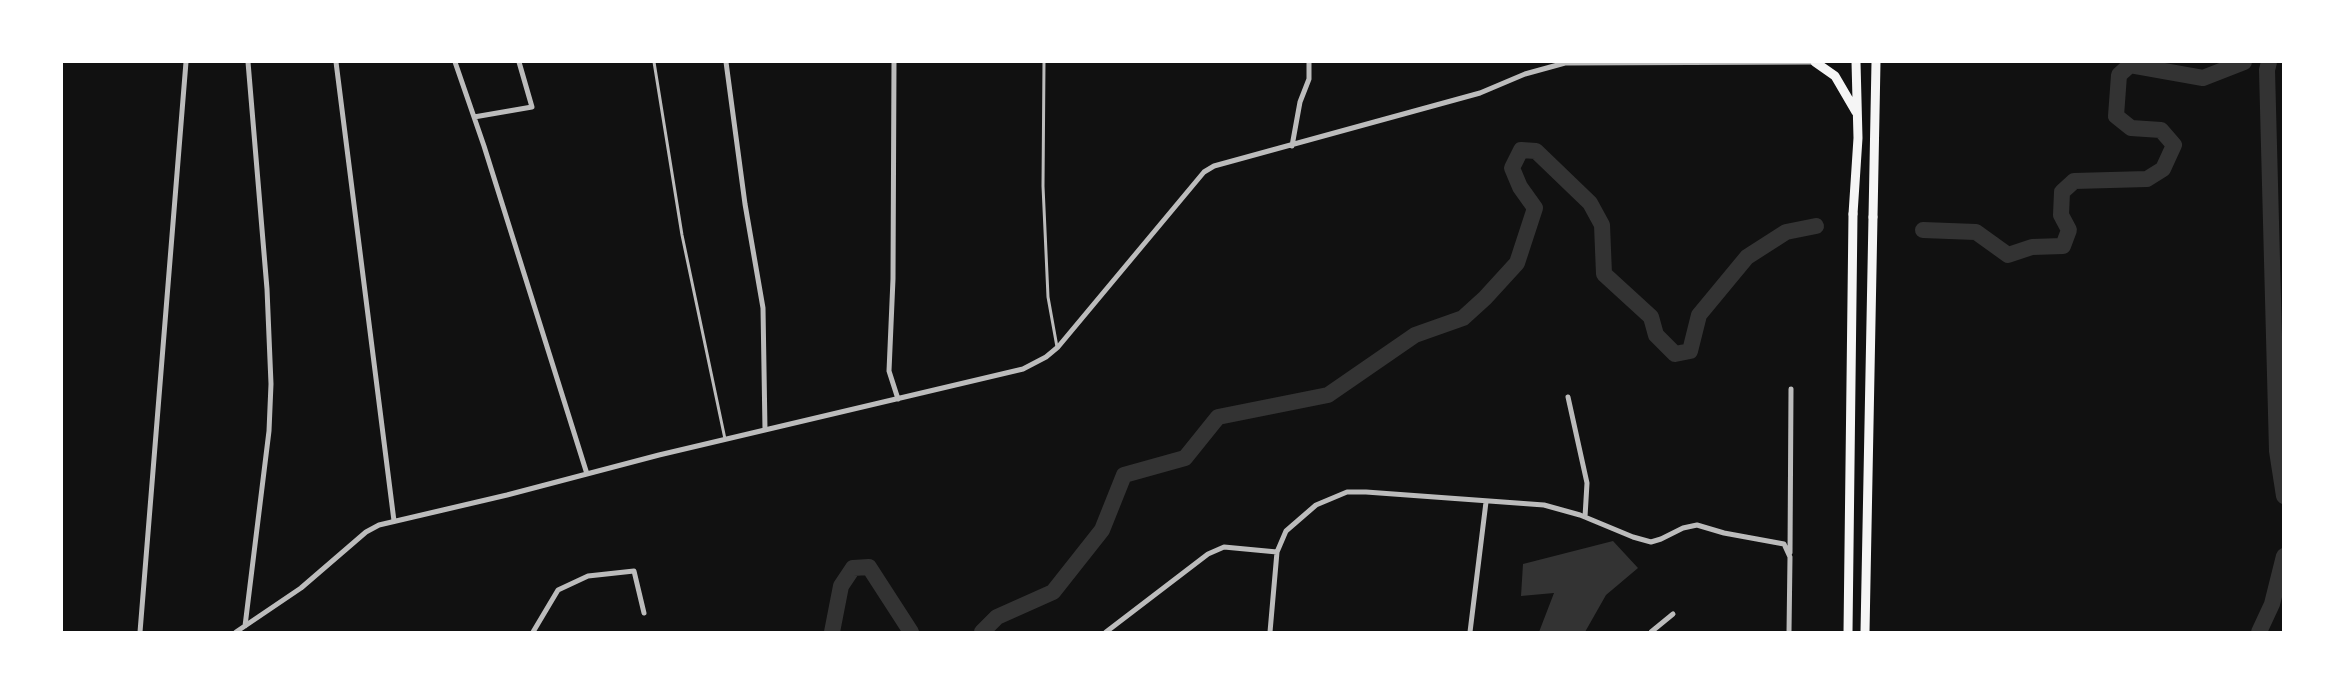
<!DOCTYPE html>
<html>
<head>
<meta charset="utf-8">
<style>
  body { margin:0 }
  #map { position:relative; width:2345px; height:694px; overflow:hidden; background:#111; font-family:"DejaVu Sans",sans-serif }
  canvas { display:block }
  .frame { position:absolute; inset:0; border:63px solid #fff; pointer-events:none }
</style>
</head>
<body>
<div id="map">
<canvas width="2345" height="694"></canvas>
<div class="frame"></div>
</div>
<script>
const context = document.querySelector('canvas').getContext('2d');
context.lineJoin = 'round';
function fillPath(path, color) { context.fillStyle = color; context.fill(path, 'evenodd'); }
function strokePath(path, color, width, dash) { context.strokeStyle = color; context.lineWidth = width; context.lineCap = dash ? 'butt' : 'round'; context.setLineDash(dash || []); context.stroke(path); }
const water = new Path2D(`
  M1613,541L1638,568L1606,595L1585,632H1539L1554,593L1521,596L1523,564Z`);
const river = new Path2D(`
  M2269,62L2267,70L2277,451L2284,496
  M1923,230L1976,232L2008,255L2032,247L2063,246L2069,230L2061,215L2062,192L2074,181L2147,179L2163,169L2174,145L2161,130L2131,128L2116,116L2119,75L2130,65L2203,78L2244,62
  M832,632L841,586L853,568L869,567L911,632
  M982,632L997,617L1053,592L1102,530L1124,475L1185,458L1218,417L1328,395L1415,335L1463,318L1485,298L1517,263L1535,208L1520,187L1512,168L1521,150L1536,151L1590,203L1602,225L1604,274L1651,317L1656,335L1675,354L1690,351L1699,315L1747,257L1786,232L1816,226
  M2259,632L2272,604L2284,556`);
const service = new Path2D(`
  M654,62L682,235L725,439
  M1044,62L1043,186L1048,297L1057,347`);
const minor = new Path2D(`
  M336,62L394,521
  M455,62L484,146L587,474
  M726,62L745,204L763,308L765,430
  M894,62L893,279L889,371L898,399
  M474,117L532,107L519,62
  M1292,146L1300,102L1309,79V62
  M1568,397L1587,483L1585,517
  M1790,553L1791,389
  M245,626L269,431L271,384L267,289L248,62
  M140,632L186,62
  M236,632L301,588L366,532L379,525L507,495L659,455L1023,369L1046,357L1058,347L1204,172L1214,166L1480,93L1525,74L1565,63L1815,62
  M533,632L558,590L588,576L634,571L644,613
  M1106,632L1208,554L1224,547L1277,552
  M1270,632L1277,552L1286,531L1316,505L1347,492H1366L1544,505L1580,515L1633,537L1651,542L1661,539L1683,528L1697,525L1724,533L1784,544L1790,557L1789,632
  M1470,632L1486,502
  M1651,632L1673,614`);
const trunk = new Path2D(`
  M1848,632L1853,214
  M1865,632L1873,217`);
const motorway = new Path2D(`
  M1815,62L1835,76L1856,112
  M1853,214L1858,138L1856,62
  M1873,217L1876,62`);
fillPath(water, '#333');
strokePath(river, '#333', 16);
strokePath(service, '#bcbcbc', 3);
strokePath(minor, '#bcbcbc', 5);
strokePath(trunk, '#f5f5f5', 9);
strokePath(motorway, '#f5f5f5', 9);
</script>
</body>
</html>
